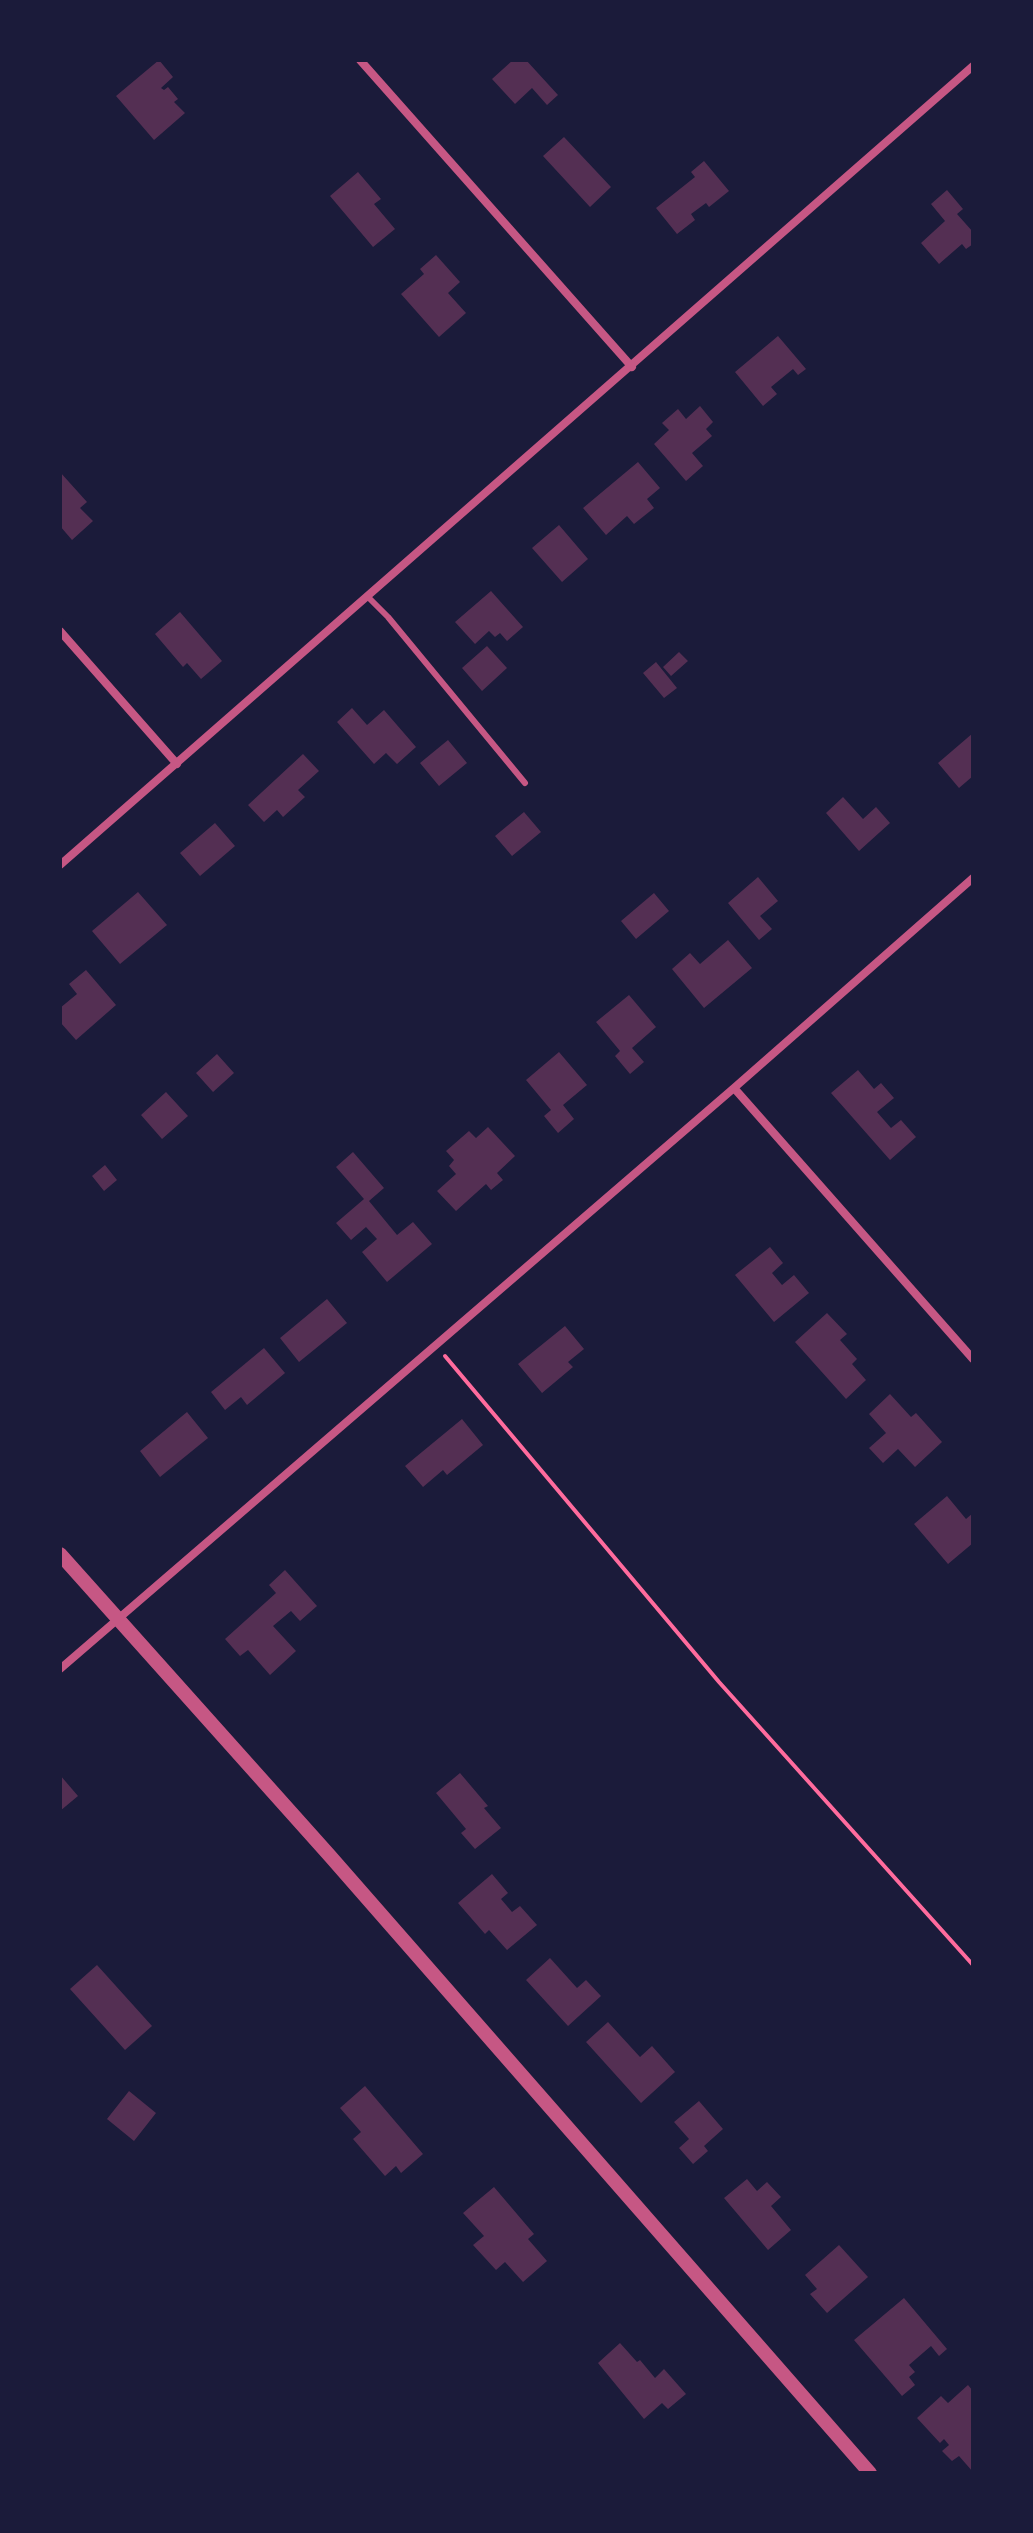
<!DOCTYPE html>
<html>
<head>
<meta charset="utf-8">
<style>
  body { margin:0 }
  #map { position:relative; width:1033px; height:2533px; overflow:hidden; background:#1b1b3a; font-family:"Archivo Narrow",sans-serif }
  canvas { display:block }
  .frame { position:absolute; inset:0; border:62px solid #1b1b3a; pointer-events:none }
</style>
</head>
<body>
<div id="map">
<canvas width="1033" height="2533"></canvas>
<div class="frame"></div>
</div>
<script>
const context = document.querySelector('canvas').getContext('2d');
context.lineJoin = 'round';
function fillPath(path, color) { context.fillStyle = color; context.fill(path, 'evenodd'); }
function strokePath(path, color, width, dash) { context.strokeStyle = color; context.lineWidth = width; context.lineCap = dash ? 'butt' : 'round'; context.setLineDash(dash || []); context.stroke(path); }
const building = new Path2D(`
  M159,60L173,77L161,88L164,90L168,87L178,99L174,102L185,113L154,140L116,96Z
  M513,60H526L558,95L547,105L532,88L515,104L492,79Z
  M564,137L611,187L590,207L543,156Z
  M704,161L729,191L709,207L706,203L691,214L695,220L677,234L656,208L695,177L691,172Z
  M358,172L381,199L374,204L395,229L373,247L330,196Z
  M947,190L963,209L957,214L973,232V244L966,249L962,244L939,264L921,243L945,221L931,204Z
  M436,255L460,282L448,293L466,313L439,337L401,294L424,274L420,269Z
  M778,336L806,369L798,375L793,369L771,387L777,394L763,406L735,372Z
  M700,406L713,422L706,429L712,436L692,453L703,466L686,481L654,444L669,430L662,423L678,409L686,419Z
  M638,462L660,488L647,499L654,508L634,524L627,516L606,535L583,508Z
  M60,472L87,502L80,508L93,521L72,540L60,526Z
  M559,525L588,559L562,582L532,548Z
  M491,591L523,627L507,641L500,633L495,637L489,631L475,644L455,622Z
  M180,612L222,661L201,679L187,663L183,667L155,634Z
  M487,646L507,668L482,691L462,668Z
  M679,652L688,661L671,676L663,667Z
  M656,662L677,688L664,698L643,673Z
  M352,708L367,725L384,710L416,747L397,764L386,753L374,764L337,722Z
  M973,733V776L959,788L938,763Z
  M448,740L467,763L439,786L420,763Z
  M303,754L319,771L298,790L305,797L283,817L277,810L264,822L248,805Z
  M843,797L863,819L876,807L890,823L859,851L826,813Z
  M524,812L541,832L512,856L495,836Z
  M215,823L235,846L200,876L180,853Z
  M758,877L778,901L760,916L772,929L759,940L728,903Z
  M138,892L167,925L120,964L92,931Z
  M654,893L669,911L636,939L621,921Z
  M728,940L752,968L704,1008L672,969L690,953L700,964Z
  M86,970L116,1005L76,1040L60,1022V1008L77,994L69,984Z
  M629,995L656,1027L632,1048L644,1062L630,1074L615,1056L620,1051L596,1022Z
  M559,1052L587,1085L563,1105L574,1119L558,1133L544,1116L551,1110L526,1080Z
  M217,1054L234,1073L213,1092L196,1073Z
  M858,1070L874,1089L881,1083L894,1098L877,1112L891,1128L901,1120L916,1137L890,1160L831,1093Z
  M166,1092L188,1116L162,1139L141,1115Z
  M488,1127L515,1156L497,1173L503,1180L491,1190L486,1184L456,1211L437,1191L456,1174L449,1166L454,1160L446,1151L469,1131L476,1138Z
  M353,1152L384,1188L369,1201L397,1235L413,1222L432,1244L387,1282L362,1252L377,1239L366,1227L351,1240L336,1223L364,1199L336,1167Z
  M105,1165L117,1180L104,1191L92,1176Z
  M770,1247L783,1263L772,1273L782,1285L794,1275L809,1293L774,1322L735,1275Z
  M327,1299L347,1323L299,1362L280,1338Z
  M827,1313L847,1334L840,1340L857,1359L852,1364L866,1380L846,1399L795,1342Z
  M565,1326L584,1349L568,1362L573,1367L542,1393L518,1364Z
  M264,1348L285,1373L247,1405L241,1397L225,1410L211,1392Z
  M890,1394L911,1417L916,1413L942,1442L915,1467L898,1449L883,1463L869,1448L886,1433L869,1414Z
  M187,1412L208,1438L160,1477L140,1451Z
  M462,1419L483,1445L447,1475L443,1470L423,1487L405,1466Z
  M947,1496L966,1519L973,1513V1543L948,1564L914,1524Z
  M285,1570L317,1606L300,1621L291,1611L273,1626L296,1651L270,1675L248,1650L240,1656L225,1639L276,1593L269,1585Z
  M460,1773L488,1806L484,1808L501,1828L475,1849L461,1833L466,1829L436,1793Z
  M60,1775L78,1796L60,1811Z
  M492,1874L508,1893L501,1899L512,1912L520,1906L537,1925L507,1950L489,1930L485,1934L458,1903Z
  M550,1958L577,1988L586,1980L601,1996L568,2026L526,1980Z
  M97,1965L152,2026L125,2050L70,1989Z
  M608,2022L640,2057L652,2046L675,2072L641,2103L586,2042Z
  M365,2086L423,2154L401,2173L396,2166L385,2176L353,2139L361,2132L340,2108Z
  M129,2091L156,2113L134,2141L107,2119Z
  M699,2101L723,2129L704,2146L708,2151L693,2164L679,2148L689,2139L674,2122Z
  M747,2179L757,2191L767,2182L781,2197L771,2206L791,2230L768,2250L724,2198Z
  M494,2187L534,2234L528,2239L547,2261L523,2282L505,2262L496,2270L473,2245L484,2236L463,2213Z
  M839,2245L868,2277L827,2313L810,2294L817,2289L805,2275Z
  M904,2298L947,2349L939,2356L931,2346L909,2365L915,2372L909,2377L915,2385L902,2396L854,2340Z
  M620,2343L637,2362L640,2360L655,2378L664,2369L686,2394L668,2409L662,2403L644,2419L598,2363Z
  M968,2385L973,2391V2472L959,2456L952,2461L942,2451L949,2445L944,2439L940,2443L917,2418L941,2396L948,2403Z`);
const path = new Path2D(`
  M445,1356L719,1682L973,1965`);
const service = new Path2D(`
  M368,597L388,617L525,783`);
const minor = new Path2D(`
  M360,60L632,367
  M60,631L177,764
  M60,865L973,66
  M734,1088L973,1359
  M60,1669L734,1088L973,878`);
const tertiary = new Path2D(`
  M60,1554L330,1856L870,2473`);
fillPath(building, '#542f53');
strokePath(path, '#ff6b9d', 4);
strokePath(service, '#c65784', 6);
strokePath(minor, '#c65784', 8);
strokePath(tertiary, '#c65784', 14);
</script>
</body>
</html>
